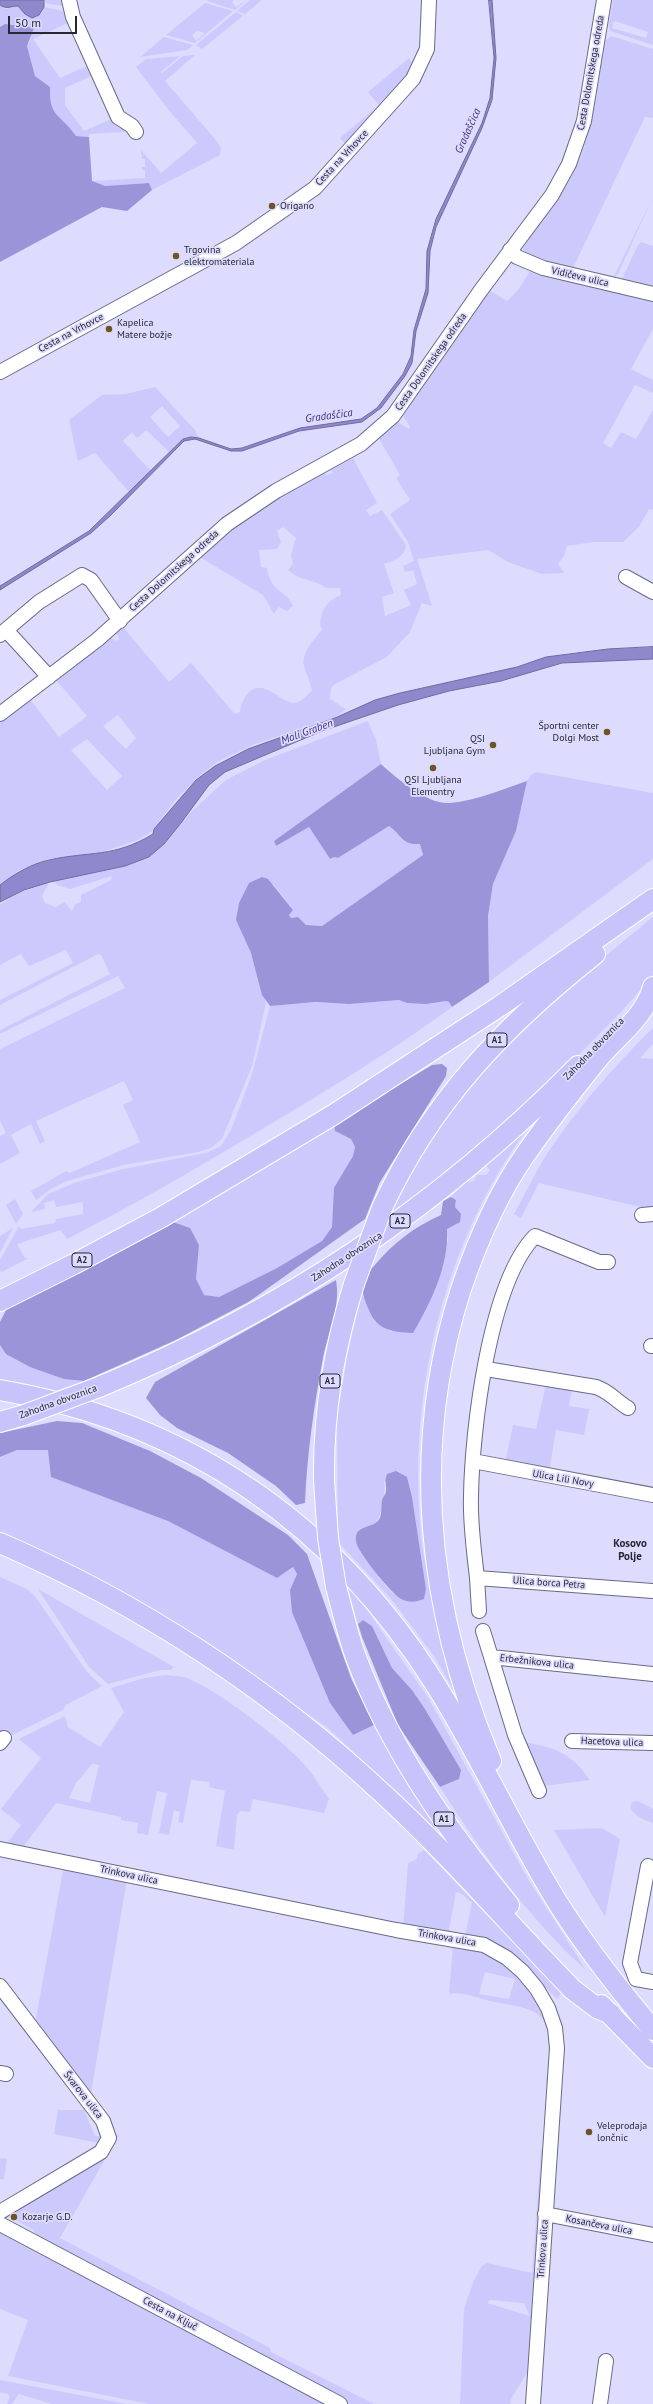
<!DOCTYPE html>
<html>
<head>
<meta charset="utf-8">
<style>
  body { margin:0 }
  #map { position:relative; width:653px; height:2404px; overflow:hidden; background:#dddcfe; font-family:"PT Sans",sans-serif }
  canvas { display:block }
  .scale { position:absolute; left:8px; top:16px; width:69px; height:18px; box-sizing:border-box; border:2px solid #282834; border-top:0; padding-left:5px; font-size:12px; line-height:14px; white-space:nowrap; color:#282834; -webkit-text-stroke:3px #dddcfe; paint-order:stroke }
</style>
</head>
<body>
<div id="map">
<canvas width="653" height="2404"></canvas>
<div class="scale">50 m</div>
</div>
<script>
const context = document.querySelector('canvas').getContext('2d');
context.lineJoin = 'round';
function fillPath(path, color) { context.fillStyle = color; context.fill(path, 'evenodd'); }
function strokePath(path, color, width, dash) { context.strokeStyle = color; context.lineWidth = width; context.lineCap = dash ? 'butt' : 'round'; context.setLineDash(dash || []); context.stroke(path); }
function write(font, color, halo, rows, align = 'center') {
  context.font = font + ' "PT Sans",sans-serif'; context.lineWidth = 3.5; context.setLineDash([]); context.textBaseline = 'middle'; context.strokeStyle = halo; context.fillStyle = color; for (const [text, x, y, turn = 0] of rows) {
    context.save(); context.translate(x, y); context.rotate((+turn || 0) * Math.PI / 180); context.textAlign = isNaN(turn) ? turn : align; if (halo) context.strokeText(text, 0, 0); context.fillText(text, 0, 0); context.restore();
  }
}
const green = new Path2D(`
  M44,0H62V6L45,3Z
  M208,0H234L232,2L236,7L247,0L235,10L207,1Z
  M250,0H262L245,14L237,11Z
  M613,0H653V45L610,31L609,24ZM614,21L648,32L646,38L612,28Z
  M205,3L233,11L195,43L166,35ZM197,31L205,33L196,41L192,35Z
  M0,5L6,9L18,6L25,14L32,18L37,17L44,7L63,11L68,23L33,39L60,78L87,66L91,76L65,88V105L84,131L111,119L117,127L125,129V132L89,134V137L76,136C60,113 49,118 50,87L35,76L27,46L32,37L5,24L0,27Z
  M236,12L243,16L202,49L196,45Z
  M611,36L653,49V118L645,117L574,266L575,269L614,276L653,197L618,274L611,280L534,261L523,252V248C536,224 557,204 570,180C594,137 596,88 605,41Z
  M164,37L193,45L187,50L140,57Z
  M195,55L165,81L215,139L221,148L220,155L152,190L149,183L104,186L91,181L145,178V170H142V167H145V159H142L141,150L161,173L197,143L167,108L136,67L146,59L180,56L161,72L162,73L183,56Z
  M409,58L414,66L405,79L346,145L340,138L379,105L368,92Z
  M641,242L653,246V286L651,291L620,283L638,245Z
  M532,268L653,297V329L631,369L653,380V393L635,385L603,443L611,448L621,432L636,439L653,410V510L649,509L639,527L623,542H593L567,546L564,556L558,564L564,573L542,574L508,562L488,550L417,559L432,606L422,603L410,632L387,657L335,684L331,688L330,699L346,709L335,718L255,744L217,762L197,778L176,799L151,832L138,840L96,854L48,859L20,870L0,884V722L30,699L59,737L87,716L55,679L111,638L117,641L119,639L116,632L123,627L169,682L191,663L235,714L240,712C241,700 251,683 265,689C285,696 291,716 312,690C310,681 306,674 304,666C301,653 315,638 322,630C316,615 328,599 341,595L340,588H326C314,579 300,581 288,570L293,564L291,555L296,538L283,527L277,531L281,542L277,549L259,550L261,567L267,568C272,595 285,588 293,606L287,611L279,607L274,614L263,595L198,556L239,522L241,524L284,495L324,473L327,475L333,473L331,470L353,458L377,503L366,510L370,516L382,510L406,545C404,558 395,560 384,564L394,593L382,597L385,616L411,605L404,590L417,584L413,570L405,572L403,566L414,561L408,542L390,514L410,500L396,478L400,475L378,437L395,420L409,429L410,426L403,416L489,290L507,301L518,290ZM118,715L136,738L126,749L103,726ZM87,739L122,776L107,790L71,750Z
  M155,387L195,430L199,438H186L169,452L146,430L137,438L132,432L123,441L151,471L130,493L95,453L78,461L69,420L102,395L126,394ZM162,406L180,426L168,437L150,417Z
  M368,721L376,740L381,764L274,841L276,846L309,827L330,859L334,857L338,858L389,826C402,836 402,845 421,844L423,855L322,926L306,925L298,917L291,918L289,915L293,909L273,884L236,920L251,953L266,1003L252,1066L222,1139L211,1148L198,1152L124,1165L67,1181L51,1189L36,1200L31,1191L66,1171L70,1173L140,1142L123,1105L133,1100L124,1081L36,1121L45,1141L40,1144L31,1124L11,1135L20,1153L0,1164V1136L6,1133L0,1121V1049L125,988L118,976L0,1034V1030L110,974L101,955L98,954L0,1005V1000L73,963L66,950L29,966L21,954L0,965V904L21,892L49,883L42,896L45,903L56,907L64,902L72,911L75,904L81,902V895L111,880L112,876L70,889L57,885L54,881L125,866L149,858L164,844L192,811L226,780L265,760Z
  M536,772L653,793V859L489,982L488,916L493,884L516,831L527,781L531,775Z
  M653,917V975L622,1011L516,1118L389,1223L391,1212L418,1155L487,1062L565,989Z
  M399,1000L407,1003L446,1001L449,1002L452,1007C392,1051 328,1090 264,1128C199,1167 134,1205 67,1239L61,1230L17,1244L25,1258H29L2,1272L0,1271V1260L19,1226L21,1229L55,1223L56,1219L83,1214V1202L56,1207L54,1200L44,1203L45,1209L31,1212L48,1194L74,1183L123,1169L206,1153L221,1146L231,1130L252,1074L270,1006L303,1002L349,1004Z
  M653,1028V1044L640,1058L653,1059V1210L539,1183L521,1218L514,1214C527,1191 538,1166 553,1145C582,1103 617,1063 653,1028Z
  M334,1124L335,1131L351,1139L355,1147L353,1156L335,1188L332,1227L322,1241L277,1268L219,1297L203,1295L196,1279L199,1245L170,1221Z
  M520,1134L522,1136C439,1254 405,1408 423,1550C425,1567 432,1583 436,1600C445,1635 453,1670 462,1705L434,1656L392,1600L340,1544L338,1529L337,1419L348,1352L362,1293L374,1319L391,1332L448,1241L447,1229L461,1214L455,1207L456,1200L451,1197L465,1182L474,1181L477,1175H486L490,1170L485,1164ZM407,1477L412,1497L426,1589L424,1599C416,1598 400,1598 393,1593C384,1587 353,1545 357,1534C360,1525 368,1528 374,1524C382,1520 386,1489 384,1481Z
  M15,1199L23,1214L16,1224L6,1205Z
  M13,1228L0,1253V1236Z
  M0,1345C13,1364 61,1378 84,1381L55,1391L0,1379Z
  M546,1385L572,1389L569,1406L589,1409L584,1435L556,1430L549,1472L505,1463L513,1425L536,1429Z
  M17,1450H48L168,1521L277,1578L293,1567L297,1574L290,1590L353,1735L374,1725L443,1831L442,1836L328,1728L203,1642L0,1535V1457Z
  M0,1577L27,1589L35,1596L87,1672L102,1686L66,1705L63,1710L14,1734L0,1746Z
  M346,1580L429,1699L528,1879L586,1970C528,1918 482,1853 440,1787L459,1779L460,1770L425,1709L412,1690L392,1668L372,1626L363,1620L358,1624Z
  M38,1589L174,1667L171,1670H160L108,1684L89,1667Z
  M166,1675C172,1676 178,1676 184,1677C214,1687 283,1740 304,1764C314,1775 321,1788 329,1799L324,1813L253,1799L250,1812L240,1811L237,1815L234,1850L216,1846L225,1791L209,1787L210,1782L191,1780L183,1823L178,1822L180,1812L174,1810L169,1835L159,1833L167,1793L157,1791L148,1835L137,1833L138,1823L121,1820V1817L56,1803L21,1850L4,1847L21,1825L1,1809L41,1758L19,1739L65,1716L68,1727L100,1747L124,1712L111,1688L144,1678ZM92,1764L99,1765L90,1803L69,1798L76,1783Z
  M524,1742C556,1748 570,1752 590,1780L544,1786Z
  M638,1801L653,1809V1823C643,1820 635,1816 630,1807L632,1802Z
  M602,1828L620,1839L605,1917L554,1830Z
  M424,1850L562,1992L557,1999L542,1984L465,1936L472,1903L462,1894L456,1892L449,1929L451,1931L450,1936L403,1929L408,1863L417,1859L418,1854Z
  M64,1865L127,1879L90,2099L34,2029Z
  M453,1945L493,1954L508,1963L535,1992L552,2030V2080L546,2084C548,2063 558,2021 532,2011C520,2006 506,2004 494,2002C481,1999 461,1991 449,1994ZM485,1972L515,1979L509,1999L479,1994Z
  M58,2110H84L95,2136H105L103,2144L54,2134Z
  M119,2135L60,2238L270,2348L271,2352L374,2404H350L344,2401L39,2237L34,2232V2230C25,2225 15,2221 10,2213L111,2136Z
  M541,2149L546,2150L532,2365L511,2399L510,2404H460L464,2309L474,2280L482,2266L487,2263L532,2273ZM490,2300L524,2303L530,2316L487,2303Z
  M0,2158L7,2159L4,2179H0Z
  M0,2230L327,2404H149L8,2376L28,2320L0,2309Z
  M0,2380L127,2404H52L19,2394L12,2404H7L10,2397L8,2394L0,2392Z`);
const forest = new Path2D(`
  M5,24L34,28L27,46L35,76L50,87C49,118 60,113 76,136L89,137L92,181L105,186L149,183L152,190L127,211L102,207L0,262V27Z
  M381,764C396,778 428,805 450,803C476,801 503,789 527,781L516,831L493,884L488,916L489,982L452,1007L449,1002L446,1001L426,1004L407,1003L399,1000L349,1004L315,1002L270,1006L262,995L251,953L236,920L239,903L249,883L262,877L268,879L293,910L289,915L291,918L298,917L306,925L322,926L423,855L420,844C401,845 403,836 389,826L338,858L334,857L330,859L309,827L276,846L274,841Z
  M442,1064L447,1068L446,1076L380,1182L365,1219L250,1301L176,1340L84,1381L64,1379L30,1367L6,1354L0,1345V1322L8,1306L82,1271L170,1221L190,1228L199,1245L196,1279L204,1295L219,1297L277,1268L322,1241L332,1227L334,1188L353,1156L355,1147L351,1139L335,1131L334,1124L432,1065Z
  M451,1197L456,1200L455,1207L461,1214L460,1222L447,1229C449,1266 431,1302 413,1333C394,1332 377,1331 369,1310C364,1299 360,1288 364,1277C366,1273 371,1269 374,1266C393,1243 414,1227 441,1215L443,1201Z
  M336,1280C341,1306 328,1333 323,1358C314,1406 307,1454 305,1503L296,1505L276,1486L228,1453L177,1428L160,1415L146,1398L155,1382Z
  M57,1421L82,1423L150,1451L201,1478L288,1535L307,1554L351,1678L374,1725L353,1735L330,1703L292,1612L290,1590L297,1574L293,1567L277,1578L168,1521L51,1477L48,1450H17L0,1457V1433Z
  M396,1471L407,1477L412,1497L426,1589L424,1599C416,1602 409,1603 401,1599C391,1593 357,1552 356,1541C354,1523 374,1530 380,1518C382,1513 381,1506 382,1500C383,1497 385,1495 386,1492C387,1485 384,1481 387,1474Z
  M363,1620L372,1626L392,1668L412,1690L425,1709L461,1770L459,1779L440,1787L398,1725L362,1637L358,1624Z`);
const water = new Path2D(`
  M0,0H44V7L39,15L32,18L25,14L18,6C11,6 7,10 0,5Z
  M489,0H492L496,58L492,100L482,128L436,227L430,251L428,293L416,331L412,363L405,376L381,408L362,422L299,431L242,451H231L195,439L184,441L111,515L91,533L0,590V586L89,531L183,439L191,437L199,438L231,449L242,448L300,428L361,419L377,408L403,374L411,356L414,330L426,289L427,251L436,219L482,123L490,98L494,58Z
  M653,647V659L562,663L501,681L449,691L398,705L322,731L225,772L209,785L181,823L164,844L149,857L125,866L50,882L24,890L0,902V885C14,874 31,864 49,860C89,851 114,858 153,834L154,829L196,780L215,766L248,749L335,718L375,700L400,693L517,667L546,657L608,649Z`);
const minor = new Path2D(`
  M69,0L73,17L118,117L132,126L136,132
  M510,250L517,257L543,268L653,294
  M0,372L236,243L315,188L413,79L427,49L429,0
  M626,577L653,592
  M6,630L49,677
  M0,635L39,602L82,575L91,580L120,621
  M0,714L97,640L227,524L276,491L361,444L393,416L481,290L552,195L569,164L584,121L604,0
  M642,1215L653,1214
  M651,1346H653
  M486,1369L596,1387C609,1391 616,1401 628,1408
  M473,1461L653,1495
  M477,1578C474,1551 470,1523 471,1496C472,1431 489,1283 535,1236L599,1262H608
  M479,1611L477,1578L653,1591
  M483,1631L491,1657
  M572,1741L653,1743
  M0,1743L4,1738
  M539,1791L515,1735L491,1657L653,1674
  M0,1849L396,1930L484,1945L507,1958L523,1972L537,1989L548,2008L555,2028L557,2048L533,2404
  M648,1866L630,1963L636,1979L653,1982
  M0,1986L103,2121L109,2138L101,2152L0,2212
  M0,2073L6,2074
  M545,2214L653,2235
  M0,2224L340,2404
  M600,2404L606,2361`);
const highway = new Path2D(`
  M382,1208C431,1102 504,1026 595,954
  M0,1301L74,1264L162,1217L333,1115L500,1006L653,899
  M99,1387C283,1311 438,1208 578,1066
  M0,1390C188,1422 337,1526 437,1687C479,1754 512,1827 553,1895C582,1943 617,1987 653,2030
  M0,1422L24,1415
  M324,1480C323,1413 334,1348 354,1284
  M0,1543C139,1603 269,1688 380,1791C448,1853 508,1923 572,1989L597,2008L611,2014
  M336,1587C343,1612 348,1637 357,1660C391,1750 448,1831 509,1905
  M491,1761C427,1608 410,1448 461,1289C477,1242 497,1195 525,1155C548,1122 572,1091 597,1060C616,1037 645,1017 653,987
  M601,2005L653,2058`);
const highwayBridge = new Path2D(`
  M354,1284L382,1208
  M24,1415L99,1387
  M324,1480L328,1538L336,1587`);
const markers = [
  [272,206,4,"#6f5326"],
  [176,256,4,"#6f5326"],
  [109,329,4,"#6f5326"],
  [607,732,4,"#6f5326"],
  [493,745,4,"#6f5326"],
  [433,768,4,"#6f5326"],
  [589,2132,4,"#6f5326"],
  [14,2217,4,"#6f5326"]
];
const shields = [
  [497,1040,20],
  [400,1221,20],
  [82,1260,20],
  [330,1381,20],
  [444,1819,20]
];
const shieldNames = [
  ["A1",497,1040],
  ["A2",400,1221],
  ["A2",82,1260],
  ["A1",330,1381],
  ["A1",444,1819]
];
const streetNames = [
  ["Cesta Dolomitskega odreda",591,73,-80],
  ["Cesta na Vrhovce",342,158,-47],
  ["Vidičeva ulica",580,277,13],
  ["Cesta na Vrhovce",71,333,-28],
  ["Cesta Dolomitskega odreda",431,362,-55],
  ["Cesta Dolomitskega odreda",174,571,-42],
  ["Zahodna obvoznica",594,1049,-46],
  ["Zahodna obvoznica",347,1257,-33],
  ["Zahodna obvoznica",58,1402,-20],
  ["Ulica Lili Novy",563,1479,10],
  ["Ulica borca Petra",549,1583,4],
  ["Erbežnikova ulica",537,1662,6],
  ["Hacetova ulica",612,1742,2],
  ["Trinkova ulica",129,1875,12],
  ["Trinkova ulica",447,1938,10],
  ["Švarova ulica",83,2095,52],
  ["Kosančeva ulica",599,2225,11],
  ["Trinkova ulica",543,2249,-86],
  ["Cesta na Ključ",170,2314,28]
];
const poiNames = [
  ["Origano",280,206],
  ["Trgovina",184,250],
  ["elektromateriala",184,262],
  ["Kapelica",117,323],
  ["Matere božje",117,335],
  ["Športni center",599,726,"right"],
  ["Dolgi Most",599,738,"right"],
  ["QSI",485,739,"right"],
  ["Ljubljana Gym",485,751,"right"],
  ["QSI Ljubljana",433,780,"center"],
  ["Elementry",433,792,"center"],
  ["Veleprodaja",597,2126],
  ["lončnic",597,2138],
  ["Kozarje G.D.",22,2217]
];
const waterNames = [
  ["Gradaščica",468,131,-66],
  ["Gradaščica",329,416,-8],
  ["Mali Graben",307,732,-20]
];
const neighbourhoodNames = [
  ["Kosovo",630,1544],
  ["Polje",630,1557]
];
fillPath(green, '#cccafd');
fillPath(forest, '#9a95d9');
fillPath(water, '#8d89cc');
strokePath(water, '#6f6c9e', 1);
strokePath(minor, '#6a6986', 16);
strokePath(highway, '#fff', 22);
strokePath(minor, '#fff', 14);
strokePath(highway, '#c6c4fa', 20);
strokePath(highwayBridge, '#fff', 22, []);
strokePath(highwayBridge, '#c6c4fa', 20);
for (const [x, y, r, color] of markers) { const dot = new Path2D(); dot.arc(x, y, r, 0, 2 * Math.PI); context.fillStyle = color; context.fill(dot); strokePath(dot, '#dddcfe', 1.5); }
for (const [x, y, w] of shields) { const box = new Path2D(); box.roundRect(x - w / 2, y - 7, w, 14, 3); context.fillStyle = '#dddcfe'; context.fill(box); strokePath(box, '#282834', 1); }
write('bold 9px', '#282834', null, shieldNames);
write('10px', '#282834', '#dddcfe', streetNames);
write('10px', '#282834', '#dddcfe', poiNames, 'left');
write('italic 11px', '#403281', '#dddcfe', waterNames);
write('bold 11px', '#282834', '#dddcfe', neighbourhoodNames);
</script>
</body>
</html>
